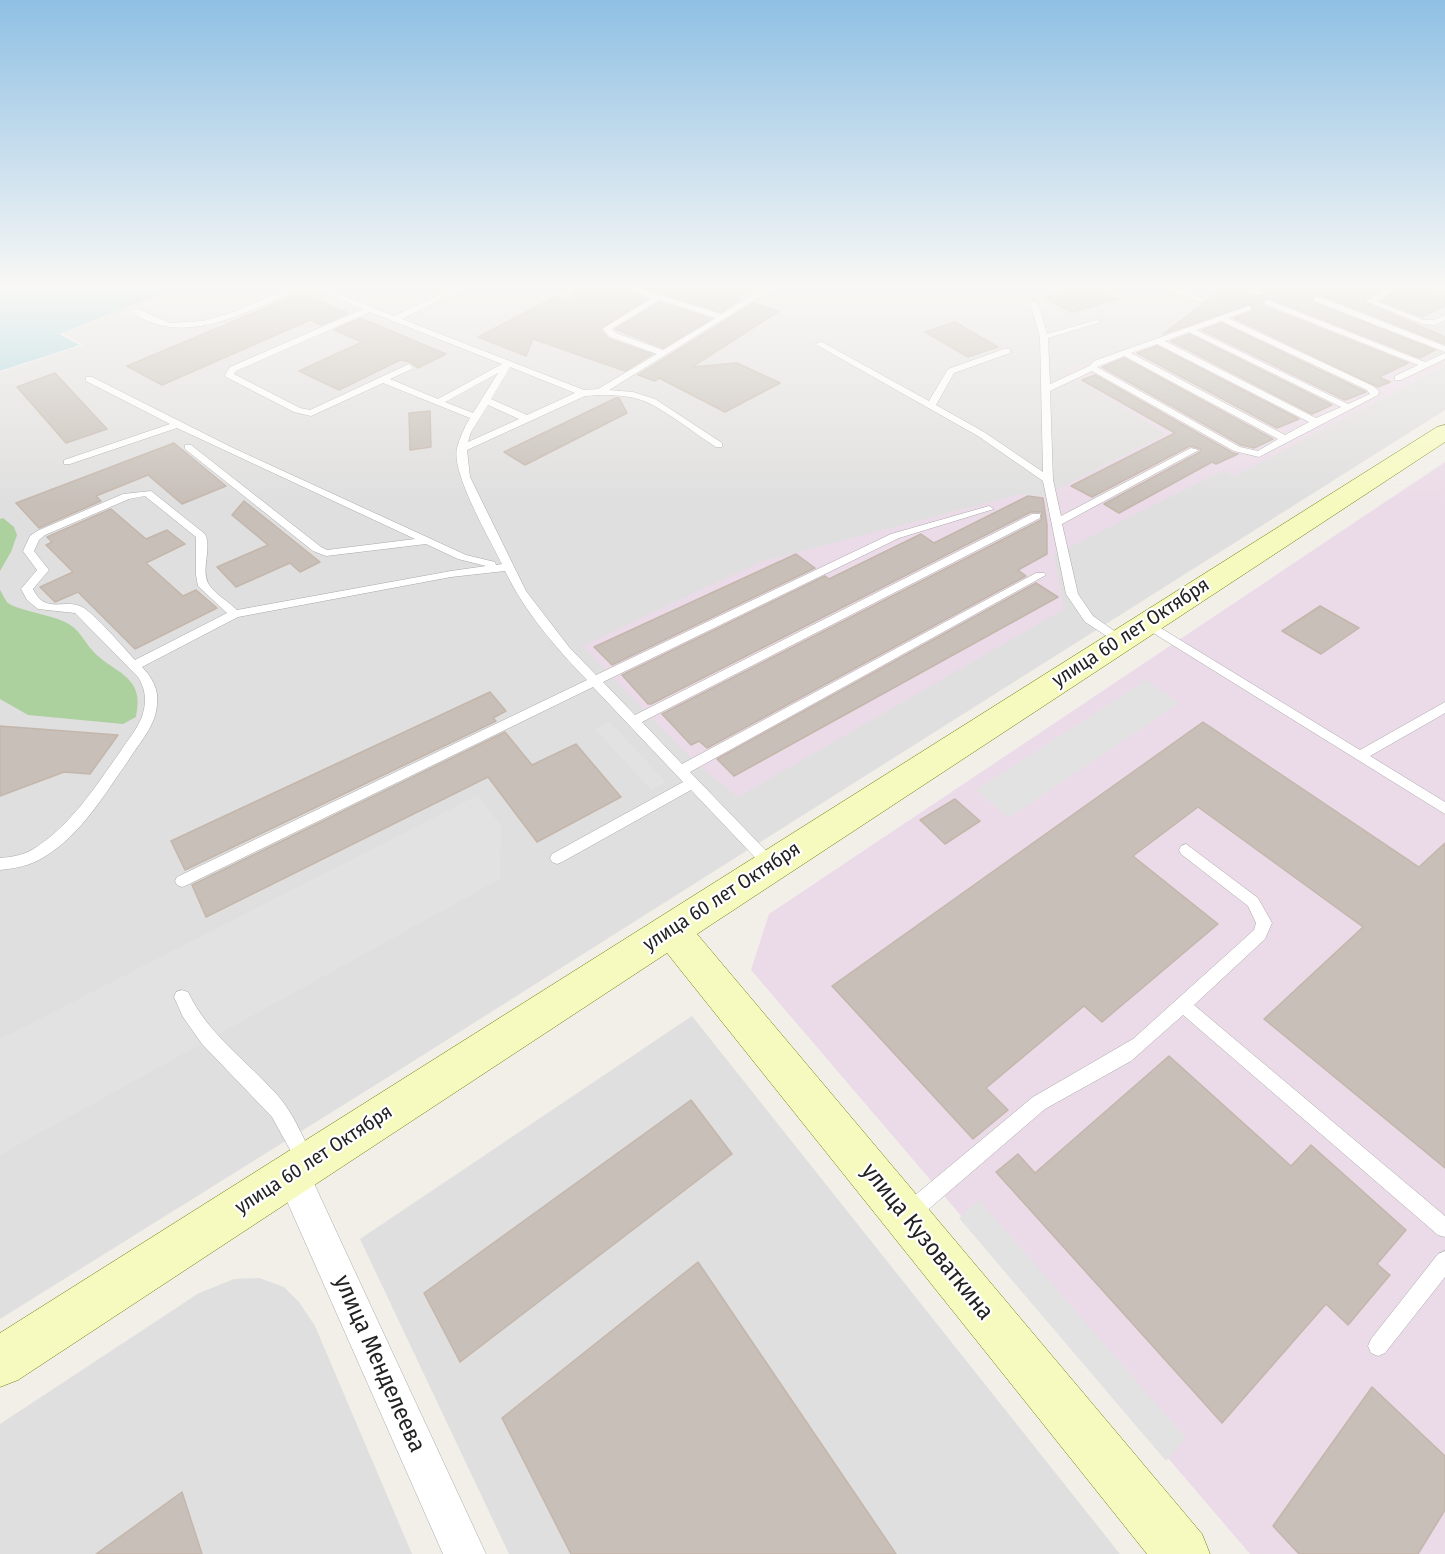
<!DOCTYPE html>
<html>
<head>
<meta charset="utf-8">
<style>
  body { margin:0 }
  canvas { display:block; background:#f2efe9 }
</style>
</head>
<body>
<canvas width="1445" height="1554"></canvas>
<script>
const context = document.querySelector('canvas').getContext('2d');
context.lineJoin = 'round';
function fillPath(path, color) { context.fillStyle = color; context.fill(path, 'evenodd'); }
function strokePath(path, color, width, dash) { context.strokeStyle = color; context.lineWidth = width; context.lineCap = dash ? 'butt' : 'round'; context.setLineDash(dash || []); context.stroke(path); }
function write(font, color, halo, rows, align = 'center') {
  context.font = font + ' "Fira Sans Condensed",sans-serif'; context.lineWidth = 4.5; context.setLineDash([]); context.textBaseline = 'middle'; context.strokeStyle = halo; context.fillStyle = color; for (const [text, x, y, turn = 0] of rows) {
    context.save(); context.translate(x, y); context.rotate((+turn || 0) * Math.PI / 180); context.textAlign = isNaN(turn) ? turn : align; if (halo) context.strokeText(text, 0, 0); context.fillText(text, 0, 0); context.restore();
  }
}
const residential = new Path2D(`
  M185,286H1445V410L385,1079L0,1319V372L83,345L62,333Z
  M692,1016L1120,1554H509L360,1239Z
  M259,1278L284,1287L299,1302L315,1326L412,1554H0V1424L199,1293L234,1279Z`);
const industrial = new Path2D(`
  M1288,297L1445,366L1234,476L1223,470L1054,555L1064,609L738,797L699,766L582,646L760,562L1021,494L1045,496L1165,434L1064,370Z
  M1445,462V1554H1250L751,970L769,914Z`);
const forest = new Path2D(`
  M3,518L14,527L17,535L11,552L0,571V519Z
  M0,590C2,593 4,598 7,602C14,610 54,615 67,623C80,630 83,640 92,650C113,674 146,674 136,717L123,724L28,715L0,699Z`);
const parking = new Path2D(`
  M1146,680L1179,703L1009,818L976,790Z
  M610,722L666,782L651,790L595,729Z
  M478,795L501,826L500,879L0,1155V1039Z
  M979,1200L1186,1438L1166,1461L959,1218Z`);
const water = new Path2D(`
  M0,286H182L59,334L80,345L0,371Z`);
const building = new Path2D(`
  M573,286H617L647,299L600,329L609,339L652,354L625,371L533,339L526,356L478,337L557,296L571,301Z
  M638,286H755L736,298L741,299L721,312Z
  M1086,286H1094L1118,299L1072,312L1045,298Z
  M1227,286L1258,297L1265,292L1250,286H1275L1285,291L1300,286H1387L1365,299L1364,302L1445,337V344L1321,295H1312V302L1435,350L1420,358L1269,298L1262,301L1264,306L1408,363L1379,377L1390,382L1378,387L1234,318L1253,311L1251,304L1163,334Z
  M1402,286H1414L1445,297V306L1422,317L1381,301Z
  M301,293L348,313L321,325L310,320L162,385L127,366Z
  M660,302L711,319L663,348L615,329Z
  M754,303L779,311L692,367L737,363L780,383L725,412L659,378L655,381L638,375Z
  M361,318L365,320L446,354L418,368L410,362L400,360L339,390L299,371L362,342L334,330Z
  M955,322L998,347L968,357L925,332Z
  M1221,323L1366,392L1345,400L1202,330Z
  M1189,334L1332,405L1312,414L1171,341Z
  M1157,346L1299,419L1277,428L1137,353Z
  M1124,358L1264,434L1273,439L1254,448L1241,445L1102,367Z
  M55,373L107,429L66,443L17,387Z
  M1095,375L1233,453L1238,454L1216,464L1212,462L1119,513L1104,504L1200,452L1201,449L1190,446L1092,497L1071,486L1175,433L1082,380Z
  M616,398H619L627,413L525,465L504,452Z
  M430,411L431,447L410,450L409,413Z
  M174,443L226,486L182,504L148,475L96,496L101,501L39,528L16,503Z
  M1028,496L1043,498L1047,525V554L1018,570L1026,576L707,748L699,741L691,745L662,714L1041,520L1042,512H1031L651,704H648L622,675L825,576L829,579L921,534L934,543Z
  M244,501L320,562L300,572L290,563L236,587L217,567L268,545L232,515Z
  M111,509L146,539L167,530L185,544L146,563L183,596L196,590L217,608L135,649L78,592L55,602L40,587L73,572L46,545L52,542L47,537Z
  M796,554L815,568L612,665L594,647Z
  M1036,583L1058,597L734,776L717,759Z
  M1320,606L1359,628L1321,654L1282,631Z
  M490,692L506,711L493,718L496,721L185,870L171,841Z
  M1203,722L1419,867L1445,843V1168L1264,1019L1363,927L1198,807L1133,856L1218,924L1102,1022L1084,1006L986,1088L1008,1110L973,1139L832,986Z
  M0,726L118,735L90,774L64,772L0,796Z
  M505,732L532,765L576,744L621,797L537,842L488,777L206,917L192,885Z
  M955,799L980,821L945,844L920,820Z
  M1169,1056L1291,1166L1311,1145L1406,1230L1377,1264L1390,1275L1348,1325L1326,1304L1222,1423L996,1172L1018,1154L1035,1173Z
  M691,1100L732,1154L460,1362L424,1293Z
  M698,1262L896,1554H571L502,1418Z
  M1372,1387L1445,1456V1510L1418,1554H1299L1273,1526Z
  M182,1492L202,1554H96Z`);
const service = new Path2D(`
  M294,286H304C295,293 281,297 271,302C228,321 173,344 131,311L138,309L170,323L203,321L234,312Z
  M308,286H319L394,316L459,286H469L402,319L584,390L598,389L657,354L610,337L602,329L652,298L619,286H631L721,314L768,286H777L609,390L633,392L655,399L722,443V447H716C694,433 672,415 649,403C630,394 605,394 585,396L467,450L470,477L526,591L569,647L596,675L891,534L989,506L994,509L899,538L603,682L635,715L1032,514H1040V518L642,722L682,764L1036,573H1044L1046,575L690,772L776,861L778,865L776,869L771,871L766,869L691,790L562,862L557,864L552,862L550,858L552,854L683,782L593,687L187,885L182,887L177,885L175,881L177,877L587,680C555,647 525,612 505,571L451,577L238,617L142,667C152,677 159,690 157,704C156,726 139,743 128,761C104,795 81,835 44,857C30,866 16,868 0,870V858C13,857 24,855 35,848C72,824 95,787 120,752C128,739 139,728 143,713C147,700 145,688 138,677L75,613L38,609L27,600L21,589L37,570L23,551L30,536L37,531L123,494L151,491L205,534C212,549 201,568 208,583C213,593 229,602 237,610L451,571L486,566L458,559L426,544L326,556L313,551L185,449V445H191L321,547L327,550L415,539L177,428L70,464H64V460L170,424L86,381V377H92L231,447L466,555L495,562L496,565L502,564C490,539 451,473 457,448C460,437 464,428 470,418L383,383L311,416L294,412L226,377L225,375L230,367L363,309ZM660,300L716,318L663,350L616,333L611,329ZM370,312L502,364L438,399L390,379L412,369L413,367L409,364L310,410L300,408L234,374L236,371ZM510,367L575,393L527,415L491,399ZM498,373L473,413L445,402ZM488,405L519,419L468,442L471,432ZM145,496L196,537V575L198,586L227,613L135,660C125,649 93,612 82,607C63,598 45,615 33,589L49,570L34,551L39,540L45,535L129,499Z
  M1159,286H1170L1207,300L1200,302Z
  M1232,286H1244L1263,293L1259,295Z
  M1282,286H1292L1285,289Z
  M1391,286H1400L1376,301L1423,320H1434L1445,315V320L1435,325L1422,324L1366,301Z
  M1431,286L1445,287V291L1432,288Z
  M1314,297H1320L1445,346V352L1314,301Z
  M1268,300L1425,362L1445,353V359L1401,380H1395V376L1418,365L1265,304L1264,302Z
  M1034,301L1038,303L1047,334L1097,320L1101,322L1048,338L1050,384L1089,366L1094,361L1248,306H1251V310L1228,318L1373,386L1379,391L1378,395L1259,457L1234,451L1092,371L1050,391L1053,480L1061,516L1191,448L1199,450L1062,524L1078,594L1093,616L1123,637L1125,640L1123,643L1119,644L1085,622L1066,594L1043,481L978,436L815,344L822,342L929,401L948,369L1004,349H1010V353L954,373L936,405L984,432L1043,472L1040,337L1030,303ZM1221,321L1367,390L1370,394L1348,404L1196,330ZM1189,332L1341,407L1316,418L1165,341ZM1157,344L1309,422L1285,435L1131,353ZM1124,356L1278,439L1258,451L1240,447L1097,367Z
  M1146,619L1360,750L1445,702V713L1440,716L1370,756L1445,802V814L1142,626L1140,623L1142,620Z
  M1186,844L1258,898L1272,923L1265,939L1194,1005L1445,1216V1237L1438,1235L1183,1015L1131,1061L1045,1109L916,1220L909,1222L902,1220L900,1213L902,1206L1033,1097L1133,1039L1254,930L1256,923L1248,906L1181,854L1179,850L1181,846Z
  M182,990L188,992C209,1036 248,1061 279,1097C293,1114 302,1134 311,1154L314,1160L311,1166L305,1169L299,1166L272,1117L202,1044L183,1017L174,997L176,992Z
  M1445,1251V1277L1385,1353L1378,1356L1371,1353L1368,1346L1371,1339L1438,1254Z`);
const minor = new Path2D(`
  M292,1157L304,1162L486,1554H443L275,1174L280,1162Z`);
const secondary = new Path2D(`
  M1445,425V442L697,934L1202,1534L1210,1554H1147L667,953L18,1380L0,1387V1333L1437,427Z`);
const streetNames = [
  ["улица 60 лет Октября",1131,633,-33],
  ["улица 60 лет Октября",722,897,-33],
  ["улица 60 лет Октября",314,1160,-33]
];
const nearStreetnames = [
  ["улица Кузоваткина",927,1242,51],
  ["улица Менделеева",379,1364,66]
];
fillPath(residential, '#e0dfdf');
fillPath(industrial, '#ebdbe8');
fillPath(forest, '#add19e');
fillPath(parking, '#e2e2e2');
fillPath(water, '#aad3df');
fillPath(building, '#c7bfb8');
strokePath(building, '#c4b6ab', 1.5);
strokePath(service, '#a9a9a9', 1);
strokePath(minor, '#a9a9a9', 1);
strokePath(secondary, '#707d05', 1);
fillPath(service, '#fff');
fillPath(minor, '#fff');
fillPath(secondary, '#f7fabf');
const sky = context.createLinearGradient(0, 0, 0, 503);
sky.addColorStop(0, '#8fc0e4');
sky.addColorStop(0.57, '#f9f8f5');
sky.addColorStop(1, '#f9f8f500');
context.fillStyle = sky;
context.fillRect(0, 0, 1445, 503);
write('20px', '#222', '#fff', streetNames);
write('24px', '#222', '#fff', nearStreetnames);
</script>
</body>
</html>
